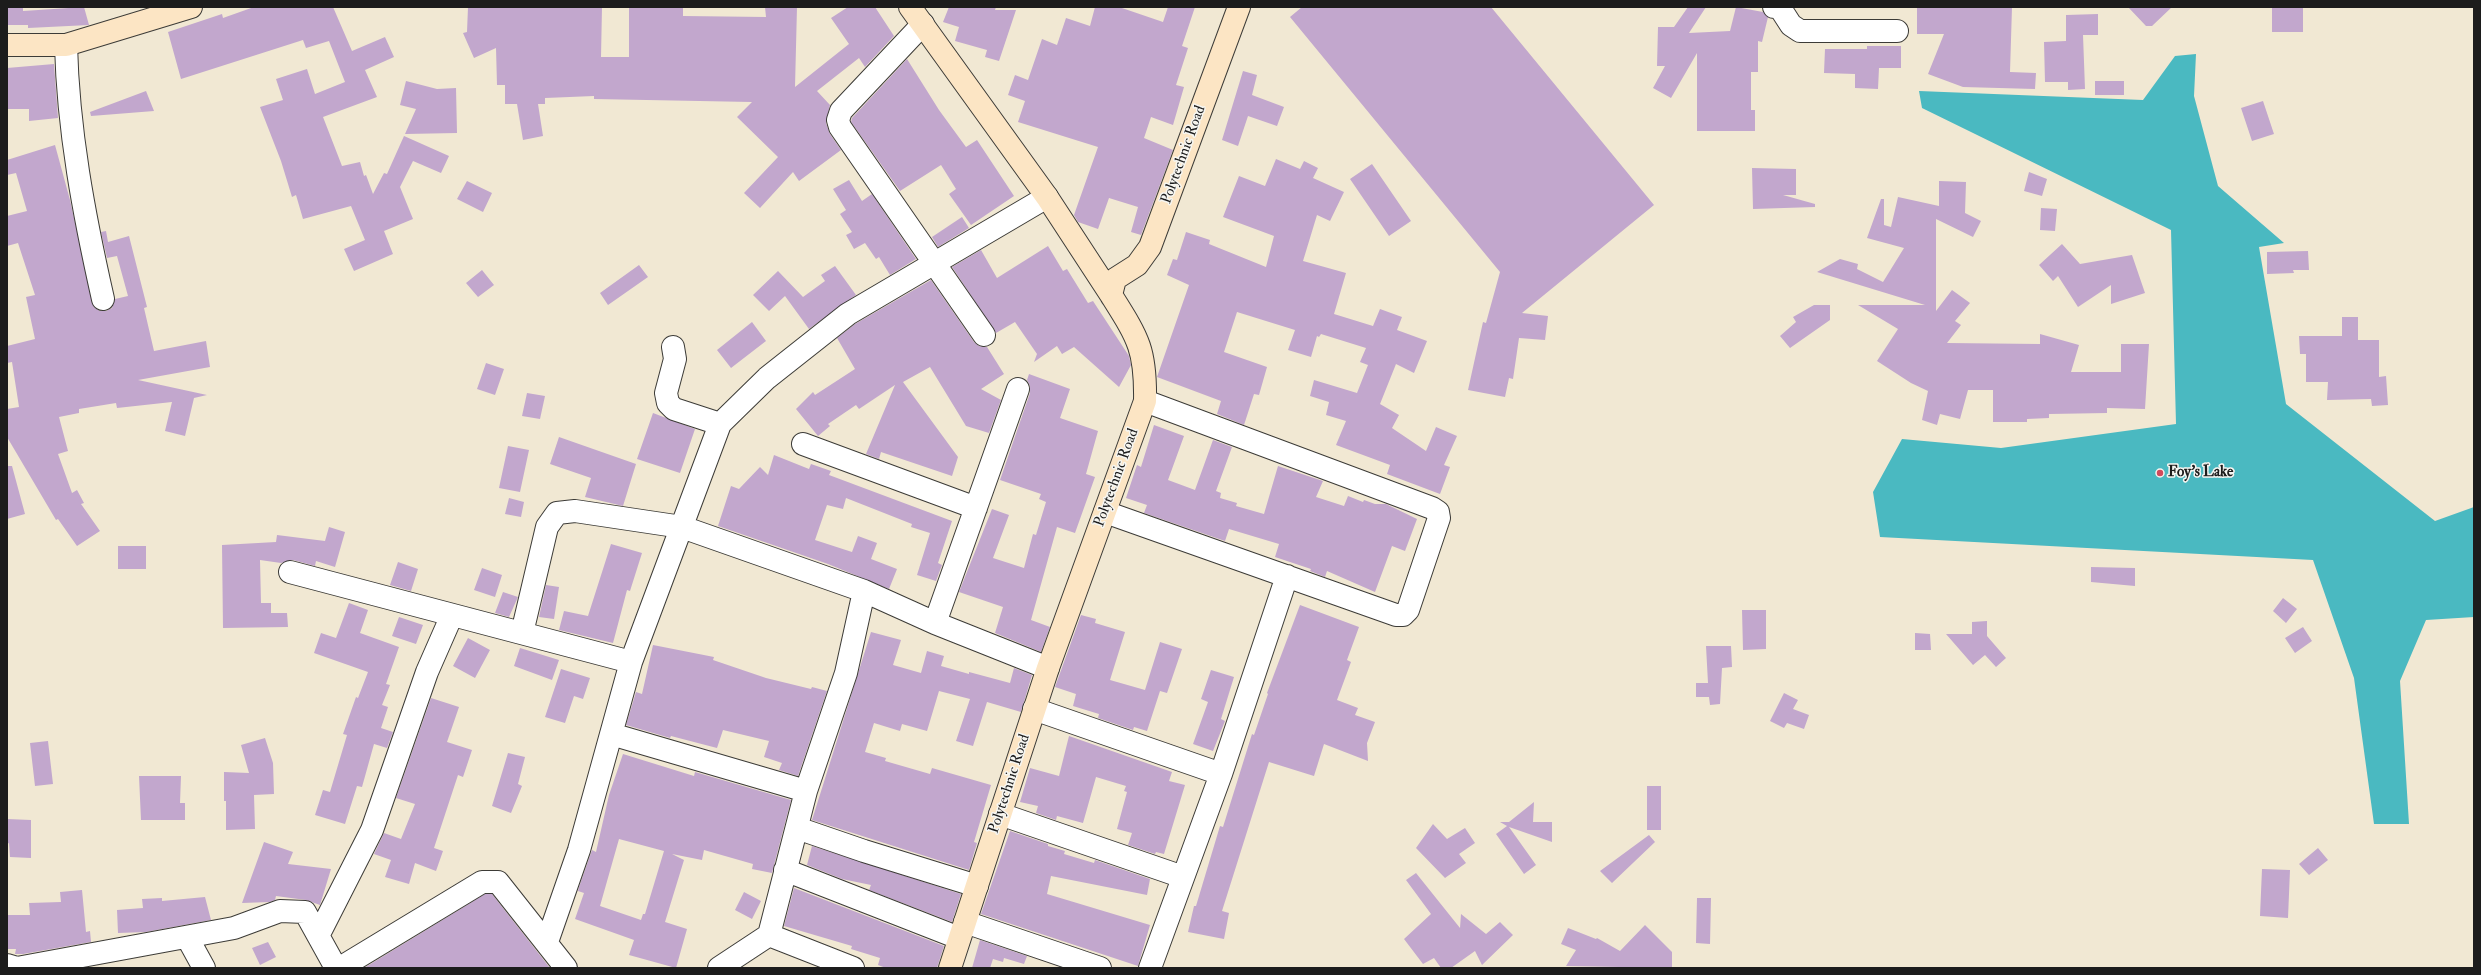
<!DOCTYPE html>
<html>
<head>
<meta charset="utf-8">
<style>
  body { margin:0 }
  #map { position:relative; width:2481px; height:975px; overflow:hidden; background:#f1e8d3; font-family:"IM FELL Double Pica",serif }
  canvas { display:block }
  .frame { position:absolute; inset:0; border:8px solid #1c1c1c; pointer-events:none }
</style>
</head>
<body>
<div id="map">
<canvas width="2481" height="975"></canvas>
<div class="frame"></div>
</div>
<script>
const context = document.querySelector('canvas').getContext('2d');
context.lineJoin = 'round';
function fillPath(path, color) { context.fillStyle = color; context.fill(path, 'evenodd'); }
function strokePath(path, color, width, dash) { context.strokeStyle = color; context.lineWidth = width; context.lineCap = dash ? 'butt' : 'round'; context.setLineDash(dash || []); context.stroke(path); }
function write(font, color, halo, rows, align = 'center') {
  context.font = font + ' "IM FELL Double Pica",serif'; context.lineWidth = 3; context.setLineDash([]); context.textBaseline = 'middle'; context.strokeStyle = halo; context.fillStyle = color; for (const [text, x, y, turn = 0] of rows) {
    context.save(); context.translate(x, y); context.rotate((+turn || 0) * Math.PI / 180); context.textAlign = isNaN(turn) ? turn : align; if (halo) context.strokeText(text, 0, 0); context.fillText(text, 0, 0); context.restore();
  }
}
const water = new Path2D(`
  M2196,54L2194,96L2218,186L2284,243L2259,247L2286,404L2435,521L2474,507V617L2426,620L2400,681L2409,824H2374L2354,678L2313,560L1880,537L1873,492L1902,439L2001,448L2176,424L2171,230L1922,108L1919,91L2143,100L2175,56Z`);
const building = new Path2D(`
  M7,7H23V11L84,7L89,25L28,28V25H7Z
  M254,7H333L352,51L385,37L394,57L365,70L377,97L323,117L342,166L360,162L364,176L366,175L373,194L384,173L387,174L404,136L449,156L441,173L413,161L400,187L413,219L384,231L393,254L354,271L344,249L365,240L351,206L303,219L296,195L292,197L281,161L260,107L283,100L276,79L307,69L315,94L345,82L329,41L306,48L303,40L181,79L168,32L222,14L223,18Z
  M468,7H602L601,57H629V7H683V16L766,17L765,7H797L795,87L849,44L831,18L848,7H875L894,36L865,67L859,58L817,91L830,105L826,123L830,134L841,150L799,181L793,172L760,208L744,193L778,157L737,117L752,102L594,99V96L545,98V104H538L543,136L523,140L517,104H505V85H497L496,48L474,58L463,33L467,32Z
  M949,7H996L995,10H1016L999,61L985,57L987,50L955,41L959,27L943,22Z
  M1095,7H1119L1163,22L1168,7H1195L1182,46L1188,48L1176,85L1184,87L1173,125L1151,117L1144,138L1173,150L1141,235L1131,232L1138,207L1109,198L1098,229L1078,222L1074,215L1098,147L1018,122L1025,101L1008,95L1015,75L1028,80L1042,39L1057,45L1066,18L1090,26Z
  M1302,7H1491L1654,205L1522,313L1548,316L1545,340L1519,338L1513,379L1509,378L1505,397L1468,390L1483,322L1486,323L1500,272L1290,17Z
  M1688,7H1706L1689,33L1730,31L1736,7L1763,12L1768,17L1762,42L1758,41V72H1751V110H1755V131H1697V53L1671,98L1653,88L1665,66H1657L1658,27H1674Z
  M1917,7H2012L2010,72L2036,73L2035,89L1963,87L1928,74L1944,34H1917Z
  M2128,7H2172L2152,26H2146Z
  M2272,7H2303V32H2272Z
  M2098,14V35H2083L2085,89L2068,90V82H2045L2044,42L2066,41V15Z
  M1867,46H1901V68H1879L1878,89L1855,88V74L1824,73L1825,49H1867Z
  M907,59L939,110L966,147L977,140L1014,196L971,225L949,194L956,189L941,165L900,191L851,122L852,118Z
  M54,64L58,118L29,121V109H7V68Z
  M1243,71L1257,75L1252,95L1284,107L1277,126L1248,116L1238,146L1222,140Z
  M406,81L437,89L456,88L457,133L405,134L416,109L400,105Z
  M2095,81H2124V95H2095Z
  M146,91L154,111L91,116L90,112Z
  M2263,101L2274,134L2252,141L2241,108Z
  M55,145L70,200L94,307L100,311H106L112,308L115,299L128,296L117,256L107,258L101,232L106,231L108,242L129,236L147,307L144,308L154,351L206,341L210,367L138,380L207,395L194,398L185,436L165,431L172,402L117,408L116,403L79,409V413L59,417L68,451L58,454L72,493L77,490L84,503L81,504L100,531L77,546L58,519L56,520L7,437V409L19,407L12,362L7,363V346L35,339L26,297L35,295L18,243L7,246V216L27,211L16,173L7,175V160Z
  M1276,159L1300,169L1304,161L1318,168L1313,178L1344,192L1330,221L1317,215L1303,261L1346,273L1334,314L1373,326L1380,309L1402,317L1397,330L1427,341L1414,373L1396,364L1380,404L1399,415L1392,428L1426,451L1436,427L1457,436L1444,465L1450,467L1440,494L1387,474L1390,465L1336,445L1346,421L1326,415L1329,402L1310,396L1314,380L1357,393L1368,365L1360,362L1366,348L1321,334L1319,337L1317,336L1311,357L1288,350L1295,330L1237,312L1224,352L1267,367L1259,395L1254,394L1244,425L1217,414L1221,401L1157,377L1189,285L1167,275L1173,259L1177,260L1186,232L1210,240L1209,244L1266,267L1274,236L1223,217L1239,176L1265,186Z
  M1372,164L1411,221L1389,236L1350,179Z
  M1752,168L1796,169V195H1783L1815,204V207L1753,209Z
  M2029,172L2047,179L2042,196L2024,191Z
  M849,180L862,201L872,194L916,259L890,275L879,257L876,259L865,243L854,249L846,235L852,232L840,214L846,210L833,189Z
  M467,181L492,193L483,212L457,199Z
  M1939,181L1966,182L1965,213L1981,221L1973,237L1936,219V311L1952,290L1970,303L1955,321L1961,325L1947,343L2040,344V334L2079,345L2071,372H2121V344H2149L2145,409L2107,408V413L2049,414V418L2027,419V422H1993V390H1968L1960,419L1940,414L1937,425L1922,420L1928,391L1911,383L1877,361L1898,329L1858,305H1925L1817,272L1840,259L1858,264L1857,269L1883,282L1904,248L1867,238L1881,199H1884V225L1891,227L1898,197L1939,206Z
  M2041,208L2057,209L2055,231L2040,230Z
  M962,217L969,228L938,247L932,237Z
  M2062,244L2080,264L2132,255L2145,293L2111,304V285L2078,307L2058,276L2053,281L2039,265Z
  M1048,246L1063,271L1067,269L1088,303L1093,301L1129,356L1131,365L1119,387L1074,347L1062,354L1057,346L1034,362L1037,354L1015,322L996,333L952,267L981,250L997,278Z
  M2308,251L2309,270H2293L2294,273L2267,274V252Z
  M639,265L648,277L608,305L600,293Z
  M835,266L856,295L809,329L785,296L769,311L753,295L778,271L803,297L825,281L821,275Z
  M482,270L494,285L478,297L466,283Z
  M931,280L974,342L979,346L987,347L1004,374L981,389L1001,400L989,433L966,426L930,367L903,382L958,457L952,476L881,452L879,459L866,454L895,385L859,409L856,405L828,424L830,426L818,436L796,409L813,392L815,395L855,369L837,338L855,324Z
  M1814,305H1830V320L1790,348L1780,336L1796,322L1793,317Z
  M2342,317H2358V340H2379V377L2386,376L2388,405L2372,406L2371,399L2327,400L2328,382H2306V354H2300L2299,336H2342Z
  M752,322L766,341L731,368L717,350Z
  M486,363L504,369L495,395L477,389Z
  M1029,374L1070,389L1060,418L1098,431L1086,474L1095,477L1075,533L1057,527L1031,620L1050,627L1041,652L995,633L1003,607L959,592L992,509L1009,515L993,558L1024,568L1033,534L1036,535L1046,502L1039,499L1041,494L1000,480L1030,393V386L1027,380Z
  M527,393L545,396L540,419L522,416Z
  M653,413L695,429L680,473L637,459Z
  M1154,425L1184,436L1168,480L1195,490L1213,440L1232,447L1216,491L1221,493L1220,498L1237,503L1236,506L1264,514L1278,466L1323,481L1316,497L1344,506L1348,496L1363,502L1364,500L1375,504H1386L1417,519L1405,551L1392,546L1375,592L1327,571L1325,577L1310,571L1311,569L1275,557L1279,544L1229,529L1225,541L1144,513L1147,505L1126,498L1137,465L1141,467Z
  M559,437L636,464L623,506L585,497L591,478L550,464Z
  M508,446L529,450L520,492L499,488Z
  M774,455L809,469L811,464L831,471L829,475L952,521L938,563L942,565L936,581L917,575L930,533L911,527L912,524L846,498L843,509L827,505L815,540L852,552L858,536L877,543L871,559L897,569L889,589L828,564L718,526L731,486L739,489L760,467L768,475Z
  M7,466H12L25,514L7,519Z
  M509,498L524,502L521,517L505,514Z
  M329,527L345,532L335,567L316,561L315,566L293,560L281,563L260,560L261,603H271V613H287L288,627L223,628L222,545L276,542L277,535L325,541Z
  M611,544L642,553L630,591L627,590L613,643L559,630L564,611L588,616Z
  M118,546H146V569H118Z
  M398,562L418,569L411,591L390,585Z
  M2091,567L2135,568V586L2091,582Z
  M482,568L502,575L495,597L474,590Z
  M546,585L559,587L554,619L539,617Z
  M503,592L518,597L509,617L495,613Z
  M2283,598L2297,609L2286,623L2273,611Z
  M349,603L368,610L360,633L399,647L386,684L390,685L382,705L388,707L381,728L393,732L387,748L374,744L362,787L357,786L345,824L315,815L323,790L330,792L347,735L343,734L356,697L358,698L368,672L314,653L321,633L336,638Z
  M1300,605L1359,627L1347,660L1351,662L1337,700L1358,708L1355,715L1375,722L1367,743L1368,761L1324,744L1314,776L1269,762L1222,911L1229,913L1224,939L1188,932L1194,906H1196L1220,826L1223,827L1252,734L1254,735L1268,694L1267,693Z
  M1742,610H1766V649L1743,650Z
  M1081,615L1096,619L1095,623L1125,632L1110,680L1145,690L1160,642L1182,649L1167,693L1160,691L1147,731L1134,727L1133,730L1098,718L1099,714L1073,706L1076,694L1055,687Z
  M399,617L423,625L416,644L392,636Z
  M1987,621V636L2006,658L1996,667L1985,655L1973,665L1946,634H1972V622Z
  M2303,627L2312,641L2295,653L2285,638Z
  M871,632L901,640L893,665L921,673L927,651L944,656L941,666L969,674V672L1010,683L1014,668L1032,675L1021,712L987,702L973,746L956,741L970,699L939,691L927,731L902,724L900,731L874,723L865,752L886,758L885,761L930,774L932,768L991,785L974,842L977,843L969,870L812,820Z
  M1915,633L1930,634L1931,650H1915Z
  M468,638L490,650L475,678L453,666Z
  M653,645L714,657L713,660L766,678L811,689L812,687L827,691L798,776L779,770L782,763L764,757L769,741L723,730L717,748L671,736L670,738L626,725L636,692L642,694Z
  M1706,646H1731L1732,667L1722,668L1720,704L1710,705L1709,697H1696V683H1708Z
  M520,648L559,660L552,680L514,666Z
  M561,669L590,678L583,699L574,696L565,723L545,717Z
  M1211,670L1234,677L1221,719L1225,721L1213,751L1193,744L1208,702L1201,699Z
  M1784,693L1798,700L1793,709L1809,715L1804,729L1787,723L1784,728L1770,721Z
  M431,698L459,707L447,742L472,750L463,777L458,775L434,848L443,851L436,871L415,863L409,884L385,877L391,860L374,854L384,833L401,839L415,804L396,798Z
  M1069,736L1172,772L1169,781L1185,785L1164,854L1156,852L1155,854L1128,845L1132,833L1117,829L1127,792L1124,791L1126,786L1096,777L1083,823L1057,816L1056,820L1036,813L1038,806L1020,802L1030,768L1059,776Z
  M265,738L273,763L274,794L254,795L255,829L226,830V801H224V772L249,773L241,745Z
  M48,741L53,784L35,786L30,743Z
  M508,753L525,757L518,784L522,786L511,813L492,806Z
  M623,754L694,776L695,772L791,800L772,873L752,869L753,864L704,850L702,860L672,854L684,860L665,922L687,929L676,968L629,955L634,940L575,919L584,893L578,891L579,887L592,850L596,852L609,795ZM619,839L664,851L645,914H643L641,920L600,906Z
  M139,776H181L180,803H185V820H141Z
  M1647,786H1661V830H1647Z
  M1534,802L1533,822H1552V842L1509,827L1536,865L1524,874L1496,834L1507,826L1500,822H1509Z
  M7,819L31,820V858L10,857L9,843L7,844Z
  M1433,824L1447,839L1465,828L1475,843L1459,854L1466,863L1445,878L1416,848Z
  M1010,831L1048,844V846L1065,851L1064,854L1094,863L1095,860L1150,879L1147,895L1051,876L1047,894L1150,925L1138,966L981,914Z
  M1649,835L1655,842L1612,883L1600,871Z
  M264,842L293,852L288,864L331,869L320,905L306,900L276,896L275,900L270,902L242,903Z
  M812,846L961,894L952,922L869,890L871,885L842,879L807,865Z
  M2318,848L2328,860L2309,875L2299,864Z
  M2262,869L2290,870L2288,918L2260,916Z
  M1416,873L1460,928L1461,914L1486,934L1500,922L1513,935L1482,965L1475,951L1451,968H1441L1434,958L1423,964L1404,939L1431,914L1406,880Z
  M794,888L944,946L937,968H886L878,965L880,958L851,949L852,946L784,926Z
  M82,890L86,932L90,931L91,942L23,954H15L16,949H7V915H30L29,903L61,902L60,892Z
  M744,892L761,901L752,919L735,910Z
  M485,894H492L550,968H364Z
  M205,897L211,920L146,932L118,933L117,910L143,908L142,899L162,898V901Z
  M1697,898H1711L1710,944L1696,943Z
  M1645,925L1672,952V968L1566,966L1576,950L1561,944L1568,928L1596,939L1597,938L1620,951Z
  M980,940L1027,956L1024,964L1004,958L1003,962L993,959L990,968H972Z
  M268,942L276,957L260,965L252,948Z`);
const street = new Path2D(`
  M1774,7L1780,8L1791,25L1800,31H1897
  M923,24L841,111L838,120L840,127L984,335
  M66,45C68,130 84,215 103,299
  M673,347L675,359L666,393L668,403L674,409L720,424
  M803,444L976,508
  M1105,512L1396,615H1403L1408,610L1439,518L1438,512L1432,508L1145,401
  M290,572L631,662
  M935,623L1018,389
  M522,633L547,527L557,513L575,511L682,527L864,591L935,623L1048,668
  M1034,709L1221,774
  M611,734L806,791
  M1000,814L1183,877
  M797,828L864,851L977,886
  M785,870L959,938
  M965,922L1100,968
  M319,934L372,830L427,672L452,615
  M769,935L806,791L846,673L864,591
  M187,937L204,968
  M547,942L579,850L631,662L720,424L767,378L848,314L1047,197
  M7,965L17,968L234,928L280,911L305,912L336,968
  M340,968L482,882H498L566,968
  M719,968L769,935L853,968
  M1150,968L1221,774L1287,576`);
const secondary = new Path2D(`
  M910,7L1047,197L1111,295
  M7,45H66L191,7
  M950,968L1048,668L1145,401C1146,349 1138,338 1111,295L1115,279L1137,265L1150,247L1239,7`);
const markers = [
  [2160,473,4,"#d1495b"]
];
const streetNames = [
  ["Polytechnic Road",1184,155,-70],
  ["Polytechnic Road",1117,478,-70],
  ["Polytechnic Road",1010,784,-72]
];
const poiNames = [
  ["Foy's Lake",2168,473]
];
fillPath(water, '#4ab9c1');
fillPath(building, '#c2a7cd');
strokePath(street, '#3c3b37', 24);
strokePath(secondary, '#3c3b37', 24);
strokePath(street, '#fff', 22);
strokePath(secondary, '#fce5c4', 22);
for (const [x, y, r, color] of markers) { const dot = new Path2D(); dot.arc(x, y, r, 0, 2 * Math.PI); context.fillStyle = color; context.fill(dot); strokePath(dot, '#f6f6f2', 1.5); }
write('15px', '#1c1c1c', '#f6f6f2', streetNames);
write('bold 15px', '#1c1c1c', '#f6f6f2', poiNames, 'left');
</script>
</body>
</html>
